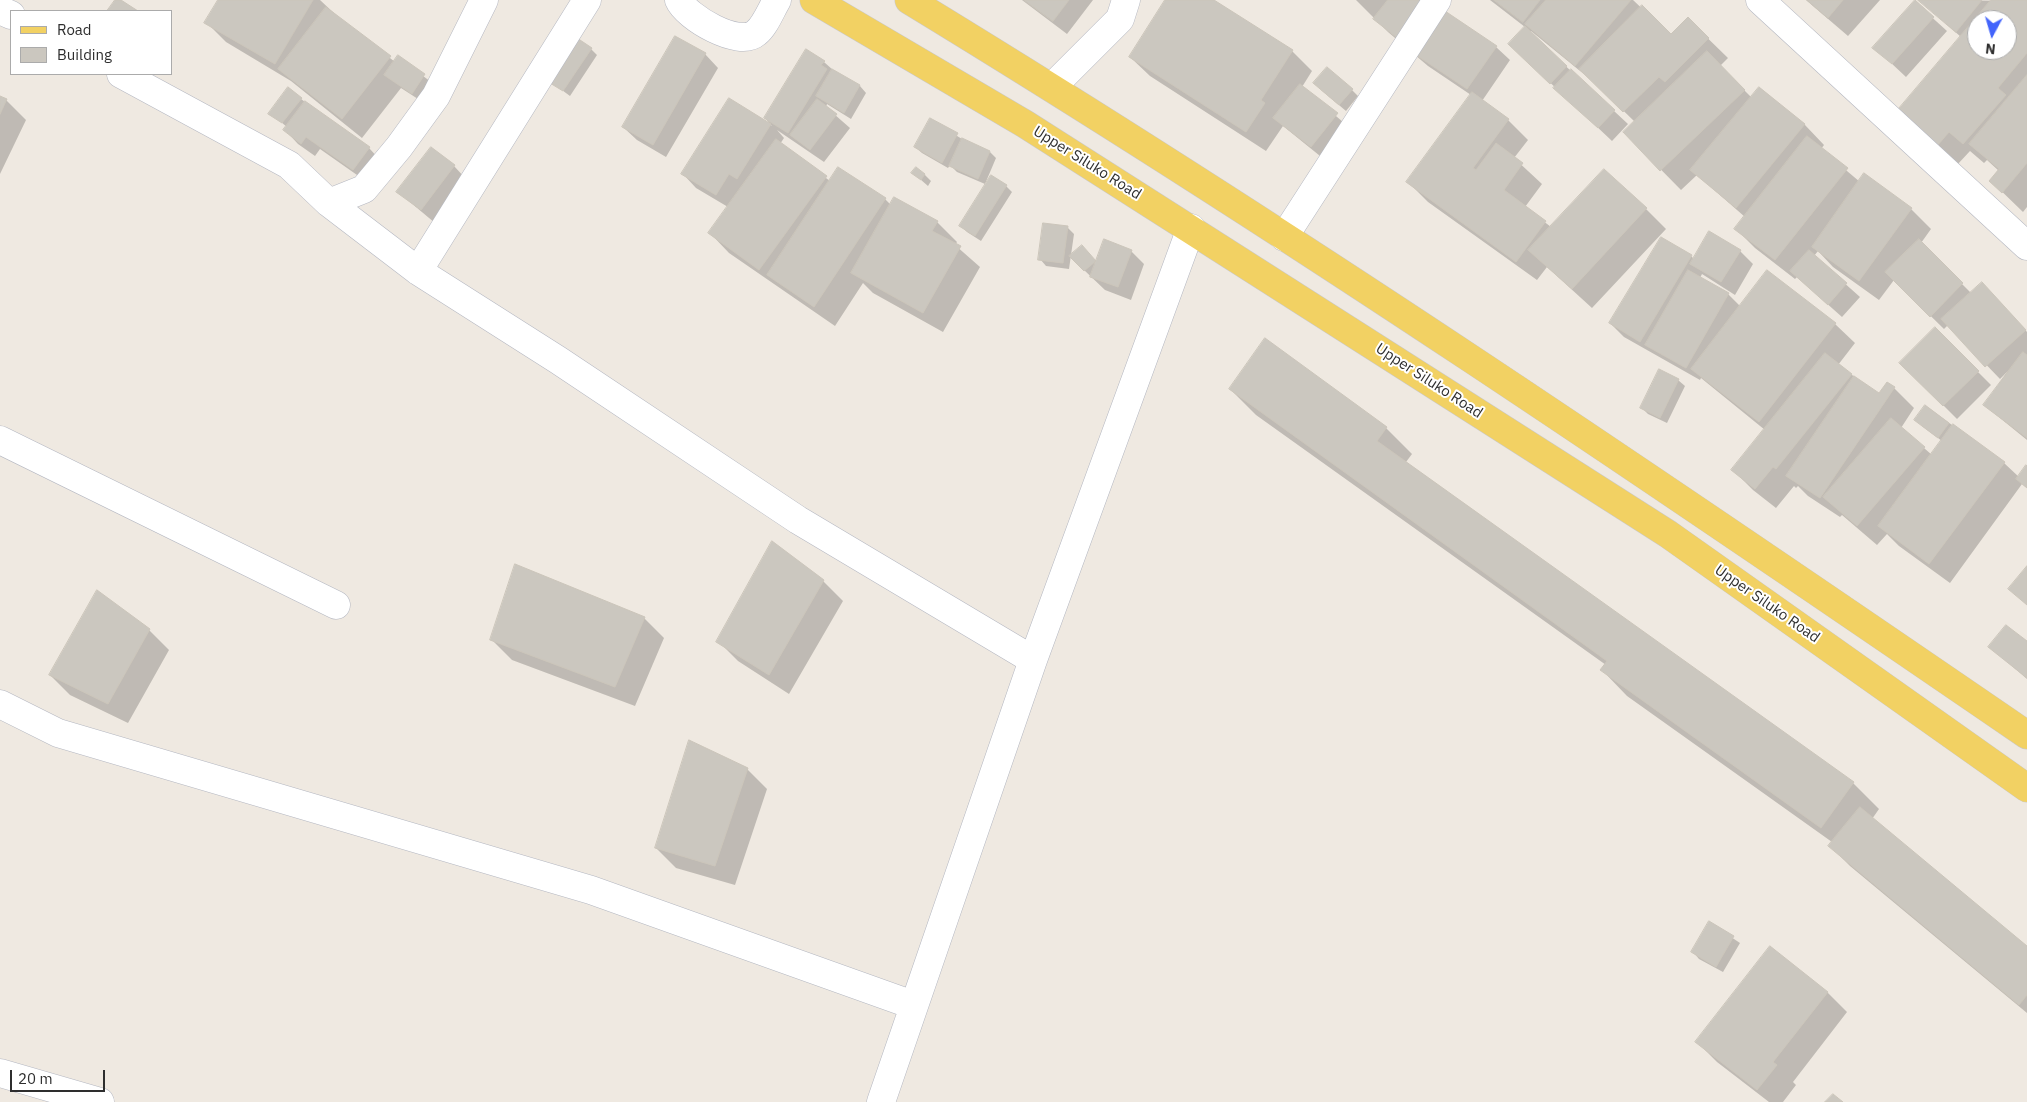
<!DOCTYPE html>
<html>
<head>
<meta charset="utf-8">
<style>
  body { margin:0 }
  #map { position:relative; width:2027px; height:1102px; overflow:hidden; background:#efe9e1; font-family:"IBM Plex Sans",sans-serif }
  canvas { display:block }
  .legend { position:absolute; left:10px; top:10px; width:162px; height:65px; box-sizing:border-box; background:#fff; border:1px solid #ababab; margin:0; padding:6px 9px; list-style:none; font-size:15px; color:#2e2e2e }
  .legend li { display:flex; align-items:center; gap:10px; height:25px }
  .legend b { width:25px; border:1px solid #ababab }
  .north { position:absolute; left:1967px; top:10px; width:50px; height:50px; box-sizing:border-box; background:#fff; border:1px solid #ababab; border-radius:50%; rotate:186deg; font-size:14px; font-weight:700; line-height:20px; text-align:center; color:#2e2e2e }
  .north::after { content:''; display:block; margin:auto; width:18px; height:22px; background:#4264fb; clip-path:polygon(50% 0,100% 100%,50% 72%,0 100%) }
  .scale { position:absolute; left:10px; top:1070px; width:95px; height:22px; box-sizing:border-box; border:2px solid #2e2e2e; border-top:0; padding-left:6px; font-size:15px; line-height:18px; white-space:nowrap; color:#2e2e2e; -webkit-text-stroke:4px #fff; paint-order:stroke }
</style>
</head>
<body>
<div id="map">
<canvas width="2027" height="1102"></canvas>
<ul class="legend">
<li><b style="height:6px;background:#f2d163"></b>Road</li>
<li><b style="height:14px;background:#cbc7bf"></b>Building</li>
</ul>
<div class="north">N</div>
<div class="scale">20 m</div>
</div>
<script>
const context = document.querySelector('canvas').getContext('2d');
context.lineJoin = 'round';
function fillPath(path, color) { context.fillStyle = color; context.fill(path, 'evenodd'); }
function strokePath(path, color, width, dash) { context.strokeStyle = color; context.lineWidth = width; context.lineCap = dash ? 'butt' : 'round'; context.setLineDash(dash || []); context.stroke(path); }
function write(font, color, halo, rows, align = 'center') {
  context.font = font + ' "IBM Plex Sans",sans-serif'; context.lineWidth = 4; context.setLineDash([]); context.textBaseline = 'middle'; context.strokeStyle = halo; context.fillStyle = color; for (const [text, x, y, turn = 0] of rows) {
    context.save(); context.translate(x, y); context.rotate((+turn || 0) * Math.PI / 180); context.textAlign = isNaN(turn) ? turn : align; if (halo) context.strokeText(text, 0, 0); context.fillText(text, 0, 0); context.restore();
  }
}
const shadow = new Path2D(`
  M219,0H320L336,15L395,62L398,57L431,82L418,99L401,88L362,138L291,81L226,42L206,22Z
  M1022,0H1093L1067,34Z
  M1167,0H1212L1292,51L1312,71L1302,87L1350,128L1325,160L1283,126L1266,151L1150,76L1130,57Z
  M1356,0H1449L1441,10L1496,47L1510,60L1482,101L1508,120L1528,140L1514,158L1542,184L1525,207L1551,227L1646,209L1666,229L1592,308L1547,267L1537,280L1428,202L1408,182L1471,95L1428,66L1388,32Z
  M1490,0H1633L1671,36L1688,19L1728,58L1720,66L1752,98L1760,88L1805,125L1824,145L1821,149L1860,182L1911,209L1931,229L1921,243L1971,293L1995,297L2027,332V440L1984,405L2008,371L2000,379L1948,325L1944,329L1894,280L1879,300L1833,267L1818,251L1814,256L1860,297L1842,317L1797,277L1795,279L1755,248L1736,229L1745,217L1697,175L1681,190L1624,132L1635,122L1596,84L1531,31L1529,32L1628,124L1612,141L1523,57L1525,27Z
  M1806,0H1880L1848,36Z
  M1919,0L2027,1V207L2023,212L1991,181L1999,171L1987,160L1984,163L1970,151L1957,165L1917,132L1961,37ZM1977,20H2007V50H1977Z
  M1915,2L1947,31L1906,77L1874,47Z
  M591,49L597,55L570,96L547,79Z
  M705,54L718,68L666,157L637,140L623,127Z
  M824,62L833,70L860,86L866,93L851,119L827,104L826,107L850,128L824,162L777,130L784,138L780,144L830,181L885,199L891,205L937,222L957,242L955,245L980,267L943,332L873,293L863,283L835,326L729,253L710,233L728,207L696,188L683,174L729,99L772,126L765,118Z
  M1321,90H1352L1358,96L1346,111Z
  M0,97L6,100L26,120L0,174Z
  M301,99L369,148L382,162L367,182L320,149L315,156L298,144L285,130L287,127L270,113Z
  M931,120L962,139L990,152L996,158L985,184L957,172L950,165L948,168L922,153L915,147Z
  M454,166L467,180L435,223L398,192Z
  M913,173L925,175L931,181L928,186Z
  M1006,186L1012,192L981,241L967,232L961,226Z
  M1067,227L1074,234L1069,269L1046,266L1040,259Z
  M1131,251L1144,264L1131,300L1105,290L1084,270L1088,253L1096,263Z
  M1740,251L1753,264L1735,295L1702,274L1700,278L1728,294L1741,307L1835,324L1855,343L1838,365L1880,395L1887,384L1894,388L1914,408L1901,428L1932,455L1942,441L1922,426L1926,406L2004,463L2019,477L2027,467V488L2022,484L1950,583L1899,546L1887,534L1877,545L1842,515L1840,517L1808,496L1798,486L1796,488L1794,486L1776,508L1753,490L1733,470L1765,430L1701,378L1700,380L1624,337L1610,323L1691,256L1694,259Z
  M1935,329L1991,385L1957,419L1901,363Z
  M1266,340L1386,428L1412,454L1406,462L1853,783L1879,809L1872,819L2027,948V1013L1850,866L1830,846L1832,842L1627,696L1602,670L1606,665L1256,415L1230,389Z
  M1678,380L1685,386L1667,423L1648,414L1642,408Z
  M823,581L843,601L789,694L738,661L718,641Z
  M644,618L664,638L635,706L512,660L492,640Z
  M149,630L169,650L128,723L70,695L50,675Z
  M2027,643V679L1990,647Z
  M747,769L767,789L735,885L676,868L656,848Z
  M1710,923L1740,943L1723,972L1699,959L1693,952Z
  M1827,992L1847,1012L1793,1082L1796,1085L1783,1102H1769L1717,1062L1697,1042Z`);
const building = new Path2D(`
  M115,0H121L138,11H107Z
  M218,0H313L275,64L204,23Z
  M1024,0H1069L1053,21Z
  M1165,0H1214L1293,50L1261,100L1265,103L1246,132L1129,57Z
  M1388,0H1426L1396,37L1373,19Z
  M1494,0H1540L1523,22Z
  M1546,0H1631L1575,66L1525,24Z
  M1807,0H1843L1828,18Z
  M1915,0L1934,17L1892,64L1872,48Z
  M1918,0H1982L1956,32Z
  M1991,0H2027V53L1998,88L2006,95L1963,144L1949,132L1937,146L1896,112ZM1977,20H2007V50H1977Z
  M1642,5L1671,34L1688,17L1709,38L1665,82L1659,77L1623,112L1579,69Z
  M326,7L391,56L342,119L278,69Z
  M1442,9L1497,46L1467,89L1413,53Z
  M1525,26L1567,66L1550,84L1508,44Z
  M574,36L592,48L563,91L545,80Z
  M675,36L706,53L653,145L622,127Z
  M806,49L825,61L821,65L827,69L788,133L764,118Z
  M1707,51L1745,90L1660,171L1623,132Z
  M398,55L425,74L412,94L384,75Z
  M1327,67L1353,89L1339,105L1313,83Z
  M832,69L860,85L844,113L816,96Z
  M1571,69L1615,110L1598,128L1553,88Z
  M2027,75V163L2002,193L1989,181L1999,169L1969,144Z
  M1300,84L1338,113L1311,147L1273,118Z
  M288,87L302,98L282,123L268,114Z
  M1759,87L1805,124L1736,208L1690,170Z
  M1472,92L1509,119L1473,168L1476,170L1496,143L1523,163L1504,190L1546,221L1516,262L1406,182Z
  M0,96L7,99L0,114Z
  M729,98L771,124L737,179L729,174L716,195L681,174Z
  M817,99L837,114L810,150L790,135Z
  M305,101L370,147L353,170L306,137L301,144L283,130Z
  M930,118L958,133L942,163L914,147Z
  M1807,136L1848,168L1775,260L1734,229Z
  M962,138L990,151L978,179L949,166Z
  M776,139L827,176L759,270L708,233Z
  M431,147L455,165L421,210L396,192Z
  M838,167L886,198L814,307L767,275Z
  M916,167L925,174L921,180L911,173Z
  M1604,169L1647,208L1572,289L1528,250Z
  M1864,173L1912,208L1859,281L1812,247Z
  M991,175L1007,185L975,236L959,226Z
  M894,197L938,221L932,231L961,246L923,313L851,273Z
  M1043,223L1068,226L1063,263L1038,260Z
  M1709,231L1741,250L1721,282L1690,264Z
  M1661,237L1692,255L1640,342L1609,323Z
  M1104,239L1132,250L1118,287L1090,277Z
  M1919,239L1963,283L1930,317L1885,272Z
  M1082,245L1096,261L1084,271L1069,256Z
  M1809,250L1847,283L1828,305L1790,271Z
  M1688,270L1729,293L1686,368L1645,345Z
  M1767,270L1836,323L1759,422L1691,369Z
  M1982,282L2026,330L1985,367L1941,319Z
  M1935,327L1979,371L1943,406L1899,363Z
  M1265,338L1387,427L1377,441L1854,782L1821,828L1600,670L1607,661L1229,389Z
  M2023,352L2027,355V438L1983,405Z
  M1825,353L1852,374L1776,469L1773,467L1755,489L1731,470Z
  M1659,369L1679,379L1660,418L1640,408Z
  M1854,376L1879,393L1887,382L1895,387L1820,498L1786,476Z
  M1925,405L1949,423L1938,438L1914,420Z
  M1891,418L1925,447L1857,526L1823,497Z
  M1953,424L2005,462L1929,564L1878,526Z
  M2026,465L2027,466V488L2016,479Z
  M772,541L824,580L769,675L716,642Z
  M515,564L645,617L615,687L490,640Z
  M2027,566V605L2008,589Z
  M97,590L150,629L108,704L49,675Z
  M2006,625L2027,641V678L1988,647Z
  M689,740L748,768L715,866L655,848Z
  M1860,807L2027,946V995L2019,1005L1828,846Z
  M1709,921L1734,936L1716,967L1691,952Z
  M1770,946L1828,992L1773,1062L1777,1065L1757,1090L1695,1042Z
  M1833,1094L1843,1102H1825Z`);
const minor = new Path2D(`
  M679,0C686,17 739,48 756,33C765,26 771,10 777,0
  M1760,0L2027,246
  M0,10L11,15
  M121,74L289,165L329,203L418,271L558,360L798,520L1033,660
  M1052,87L1120,19L1126,0
  M329,203L364,189L399,147L436,96L484,0
  M1284,237L1437,0
  M418,271L587,0
  M0,440L336,605
  M0,704L58,733L591,890L913,1005
  M0,1073L100,1102
  M881,1102L1033,660L1191,228`);
const major = new Path2D(`
  M814,0L1025,124L1668,534L2027,788
  M909,0C1290,232 1659,483 2027,735`);
const streetNames = [
  ["Upper Siluko Road",1087,163,32],
  ["Upper Siluko Road",1429,381,33],
  ["Upper Siluko Road",1767,604,35]
];
fillPath(shadow, '#0003');
fillPath(building, '#cbc7bf');
strokePath(building, '#cbc5ba', 1);
strokePath(minor, '#b4b7c1', 29);
strokePath(major, '#c9c9c9', 29);
strokePath(minor, '#fff', 28);
strokePath(major, '#f2d163', 28);
write('15px', '#2e2e2e', '#fff', streetNames);
</script>
</body>
</html>
